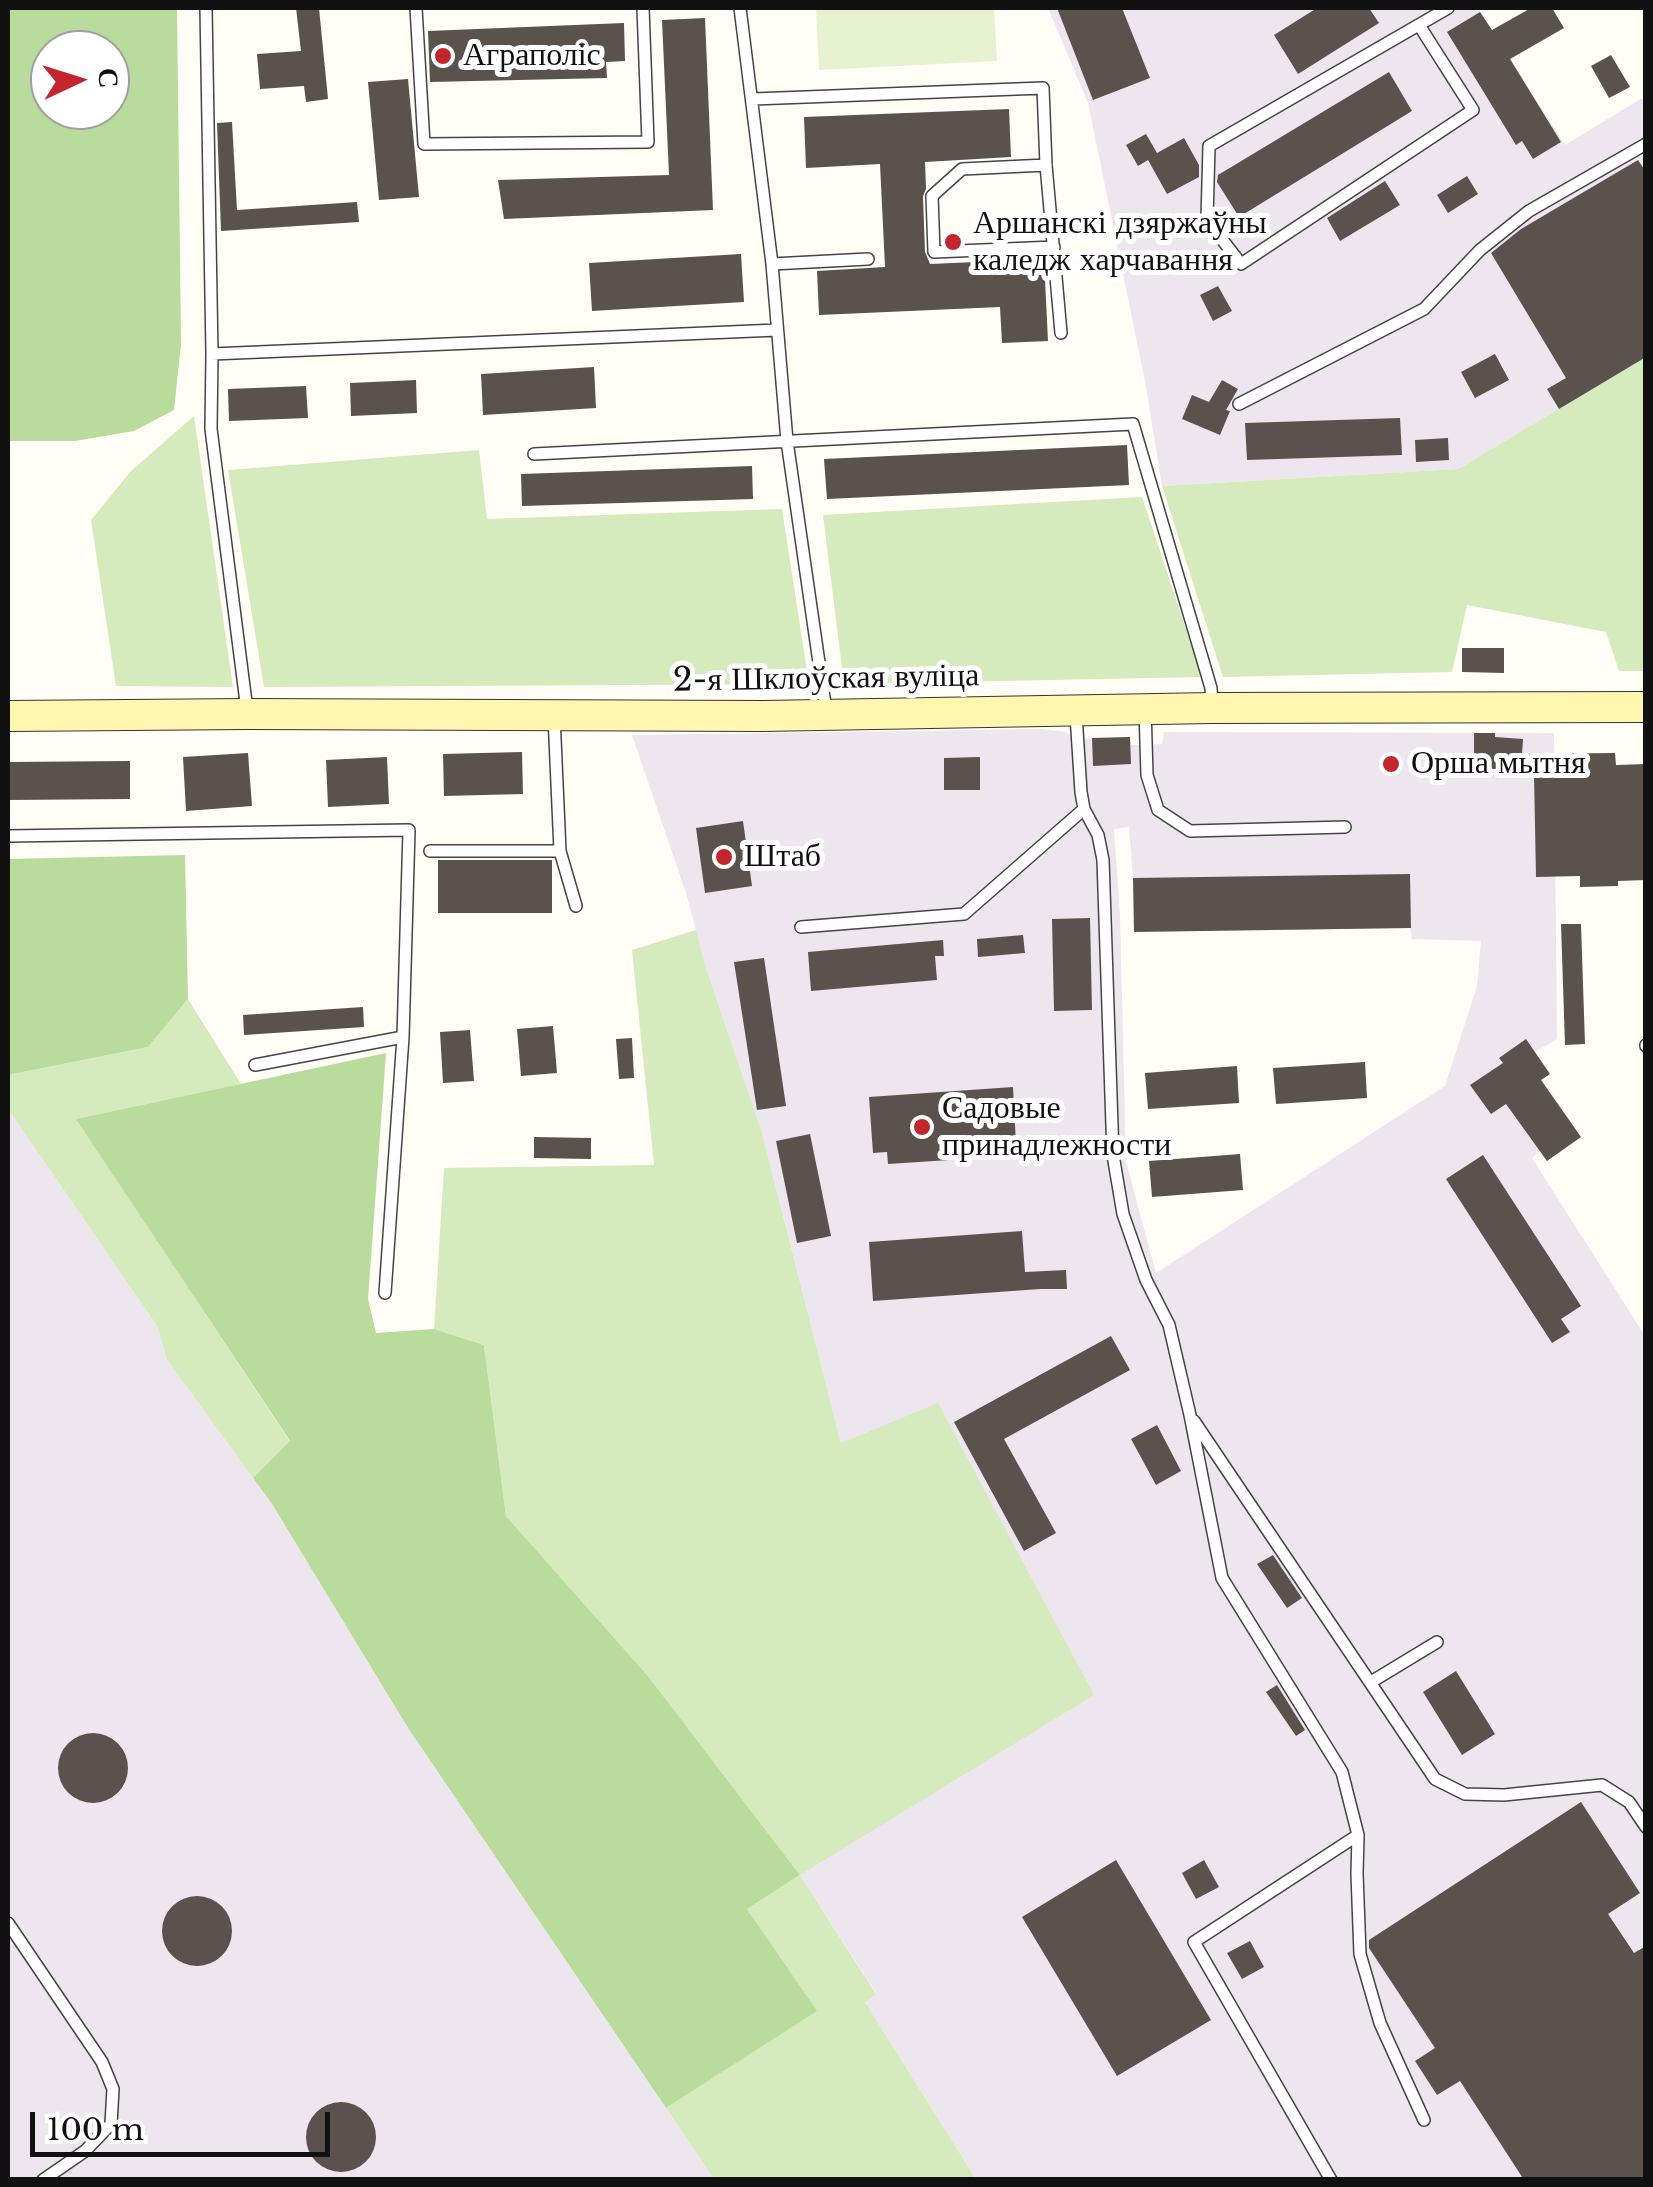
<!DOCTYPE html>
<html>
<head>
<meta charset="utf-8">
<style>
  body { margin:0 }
  #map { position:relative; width:1653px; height:2187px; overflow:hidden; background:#fffdf5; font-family:"Libre Baskerville",serif }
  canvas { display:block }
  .frame { position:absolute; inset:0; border:10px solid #111; pointer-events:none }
  .north { position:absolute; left:30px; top:30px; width:100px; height:100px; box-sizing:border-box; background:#fff; border:2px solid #a0a0a0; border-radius:50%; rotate:86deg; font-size:28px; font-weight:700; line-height:40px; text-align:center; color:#111 }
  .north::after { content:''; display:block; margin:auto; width:35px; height:45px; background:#c4262e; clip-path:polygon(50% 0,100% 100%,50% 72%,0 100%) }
  .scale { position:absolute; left:30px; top:2112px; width:300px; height:45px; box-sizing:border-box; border:5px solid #111; border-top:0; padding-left:12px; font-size:30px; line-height:35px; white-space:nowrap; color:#111; -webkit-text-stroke:8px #fff; paint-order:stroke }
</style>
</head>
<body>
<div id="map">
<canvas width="1653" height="2187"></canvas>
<div class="frame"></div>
<div class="north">С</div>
<div class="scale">100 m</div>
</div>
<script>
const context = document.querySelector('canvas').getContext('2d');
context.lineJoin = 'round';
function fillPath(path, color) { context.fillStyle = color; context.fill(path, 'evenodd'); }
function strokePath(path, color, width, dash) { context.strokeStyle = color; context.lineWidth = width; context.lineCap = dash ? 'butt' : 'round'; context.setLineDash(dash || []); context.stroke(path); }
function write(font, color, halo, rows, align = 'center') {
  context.font = font + ' "Libre Baskerville",serif'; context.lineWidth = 10; context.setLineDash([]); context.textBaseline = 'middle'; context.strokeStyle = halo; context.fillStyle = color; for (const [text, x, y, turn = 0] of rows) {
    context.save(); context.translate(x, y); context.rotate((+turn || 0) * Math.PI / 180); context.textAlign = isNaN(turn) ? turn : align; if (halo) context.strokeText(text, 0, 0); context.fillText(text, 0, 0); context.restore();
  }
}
const industrial = new Path2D(`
  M1048,8H1478L1565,145L1642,98L1646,104L1645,357L1458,469L1162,486L1145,381L1088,103Z
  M1041,729L1066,732L1078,739L1130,737L1131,745L1162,744L1164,732L1554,733L1557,1039L1535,1052L1542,1080L1581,1137L1547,1161L1540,1151L1532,1158L1645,1336V2179H976L865,2002L876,1993L800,1875L841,1443L761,1129L707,971L686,893L632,735ZM1129,827L1133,878L1134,932L1410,928L1412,939L1481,941L1477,986L1445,1086L1156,1273L1126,1162L1120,916L1114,829Z
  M8,1109L157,1326L167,1360L272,1504L408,1728L714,2179H8Z`);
const green = new Path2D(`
  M1645,357V671H1619L1606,632L1467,605L1452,672L1223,677L1162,486L1458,469Z
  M194,416L233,687L116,686L91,520L131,471Z
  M479,450L487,519L782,509L809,684L264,687L228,470Z
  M1142,497L1202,677L844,684L823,515Z
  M696,930L707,971L761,1129L841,1443L938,1403L1094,1695L800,1875L876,1994L865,2002L976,2179H714L666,2108L816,2011L747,1909L800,1875L648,1676L506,1516L484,1345L434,1329L444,1168L654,1165L632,950Z
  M188,999L241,1084L77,1119L290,1442L253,1478L167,1360L157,1326L8,1109V1075L148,1047Z`);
const forest = new Path2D(`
  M8,8H177L181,344L174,410L134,431L75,441H8ZM50,50H110V110H50Z
  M185,855L188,999L148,1047L8,1075V859Z
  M386,1053L368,1299L376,1333L434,1329L484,1345L506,1516L648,1676L800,1875L747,1909L817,2011L666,2108L408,1728L272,1504L253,1478L290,1441L76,1119Z`);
const pitch = new Path2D(`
  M816,8H994L997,61L819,70Z`);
const building = new Path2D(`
  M296,8H319L328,99L306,102L304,86L260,89L257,54L301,51Z
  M1057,8H1122L1150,78L1093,100Z
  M1317,8H1369L1379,23L1298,74L1274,35Z
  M1531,8H1552L1564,28L1510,59L1561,142L1533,159L1522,141L1516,145L1447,32L1480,12L1492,30Z
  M705,18L713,210L504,219L498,180L669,175L662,20Z
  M624,23L625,61L606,62L607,78L430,82L428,31Z
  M1611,55L1630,87L1609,98L1591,66Z
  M1389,72L1412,111L1239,217L1217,182L1218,175Z
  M408,79L419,197L379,200L368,82Z
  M1009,109L1011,157L925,162L926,189L923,196L925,252L930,264L1044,259L1048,341L1002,343L1000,307L819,315L817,271L885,267L880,164L806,168L804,117Z
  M232,122L237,210L357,202L359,222L221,231L217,123Z
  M1146,134L1157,153L1184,138L1199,165V177L1167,194L1148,160L1138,166L1126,145Z
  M1638,160L1646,172V357L1559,409L1547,389L1566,378L1491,253L1521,229Z
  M1467,176L1478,194L1448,213L1437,195Z
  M1385,181L1400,205L1340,241L1327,218Z
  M741,254L744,302L592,311L589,263Z
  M1218,286L1232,311L1213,321L1200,295Z
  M1495,354L1509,380L1475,398L1461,372Z
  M594,367L596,408L483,415L481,374Z
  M416,380L417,413L351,416L350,383Z
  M1222,380L1238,389L1226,410L1230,411L1220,435L1182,419L1192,395L1209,402Z
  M306,386L308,418L229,421L228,389Z
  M1400,418L1402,455L1247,460L1245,423Z
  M1448,438L1449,460L1416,462L1415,440Z
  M1127,445L1129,485L827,499L824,459Z
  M752,466L753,499L522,506L521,474Z
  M1462,648H1504V673L1462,672Z
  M1474,733H1495V737L1523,739L1522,754L1615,753L1616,765L1646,764V880L1618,881V886L1580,887V876L1536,877L1534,775L1499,772V769H1474Z
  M1130,737L1131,764L1093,766L1092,738Z
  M522,752L523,794L444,796L443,754Z
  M248,753L252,806L186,811L183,757Z
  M387,757L389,804L328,807L326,760Z
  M980,757V790H944V758Z
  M130,761V799L8,800V762Z
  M743,821L752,886L705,893L696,828Z
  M438,860H552V913H438Z
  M1410,874L1411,928L1134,932L1133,878Z
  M1090,918L1092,1010L1054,1011L1052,919Z
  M1561,924H1581L1585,1044L1565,1045Z
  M1023,935L1025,953L978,957L977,939Z
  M943,940L944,956H935L937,980L811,991L808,952Z
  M764,958L786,1106L757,1110L734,962Z
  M363,1007L364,1027L244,1035L243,1015Z
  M553,1026L557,1073L521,1076L517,1029Z
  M470,1030L474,1081L443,1083L440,1032Z
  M632,1038L634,1078L619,1079L616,1039Z
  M1526,1039L1550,1074L1541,1080L1581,1137L1547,1161L1506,1104L1491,1114L1470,1085L1503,1063L1499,1058Z
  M1365,1062L1367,1098L1276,1104L1273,1068Z
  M1237,1066L1239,1103L1148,1109L1145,1073Z
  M1013,1087L1016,1144L995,1145V1157L888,1164L887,1152L873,1153L869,1097Z
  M810,1134L831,1236L797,1243L776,1141Z
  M534,1137L591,1138V1159L534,1158Z
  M1240,1154L1243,1190L1152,1197L1149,1161Z
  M1483,1155L1581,1306L1561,1319L1570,1332L1552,1343L1446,1179Z
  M1022,1231L1025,1272L1066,1270L1067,1289H1040L873,1301L869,1242Z
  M1111,1336L1130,1370L1004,1439L1056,1533L1024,1551L954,1422Z
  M1157,1425L1181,1471L1156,1485L1131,1439Z
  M1273,1555L1302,1598L1287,1608L1257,1564Z
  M1456,1671L1495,1734L1462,1755L1423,1692Z
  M1277,1685L1305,1730L1296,1736L1266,1692Z
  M58 1768a35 35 0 1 1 70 0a35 35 0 1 1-70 0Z
  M1581,1802L1640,1893L1608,1914L1634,1953L1646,1946V2180H1524L1460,2081L1437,2095L1415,2061L1435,2048L1369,1948V1940Z
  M1116,1860L1211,2020L1117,2076L1022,1917Z
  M1204,1860L1219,1887L1196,1899L1182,1873Z
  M162 1931a35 35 0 1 1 70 0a35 35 0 1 1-70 0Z
  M1250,1941L1264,1967L1242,1979L1227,1953Z
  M306 2137a35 35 0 1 1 70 0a35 35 0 1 1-70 0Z`);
const lane = new Path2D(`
  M206,8L212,354L211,429L247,710
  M416,8L424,144L648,142L643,8
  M740,8L772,264L787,441L826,711
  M1419,25L1473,110L1241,264L1207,220L1209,146L1448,8
  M753,99L1043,88L1046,165L1061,333
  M1046,165L962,169L932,196L934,252L1054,247
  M772,264L868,259
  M212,354L777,330
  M1239,404L1424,309L1480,250L1529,211L1646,144
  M534,454L1133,424L1211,688L1212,708
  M1145,709L1147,775L1158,810L1190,831L1345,827
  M1076,715L1081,792L1084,809L1098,835L1103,860L1113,1155L1123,1214L1146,1280L1169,1325L1190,1415L1222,1578L1342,1772L1358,1835L1357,1874L1360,1954L1380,2023L1424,2120
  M554,716L560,851L576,906
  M8,836L409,830L403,1037L385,1293
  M430,851H560
  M801,927L964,914L1084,809
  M1646,1045V1046
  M255,1065L403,1037
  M1194,1421L1435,1779L1465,1794L1504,1795L1602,1785L1629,1802L1646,1827
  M1371,1682L1437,1642
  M8,1923L102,2062L113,2089L111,2124L85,2151L43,2180
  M1331,2180L1194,1942L1358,1835`);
const secondary = new Path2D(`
  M8,716L247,714L763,716L1212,708L1646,707`);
const markers = [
  [443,56,10,"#c4262e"],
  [953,242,10,"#c4262e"],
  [1391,764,10,"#c4262e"],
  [724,857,10,"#c4262e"],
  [922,1127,10,"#c4262e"]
];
const poiNames = [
  ["Аграполіс",463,56],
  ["Аршанскі дзяржаўны",973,224],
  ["каледж харчавання",973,261],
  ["Орша мытня",1411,764],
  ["Штаб",744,857],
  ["Садовые",942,1109],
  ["принадлежности",942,1146]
];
const streetNames = [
  ["2-я Шклоўская вуліца",826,679,-1]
];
fillPath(industrial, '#eee6ef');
fillPath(green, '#d5ebbd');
fillPath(forest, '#b9dc9c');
fillPath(pitch, '#e6f2cf');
fillPath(building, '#5a524d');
strokePath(lane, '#444', 14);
strokePath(secondary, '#333', 32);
strokePath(lane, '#fff', 11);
strokePath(secondary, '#fff6b0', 30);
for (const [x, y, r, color] of markers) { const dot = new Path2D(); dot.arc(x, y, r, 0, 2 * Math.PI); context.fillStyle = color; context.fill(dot); strokePath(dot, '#fff', 4); }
write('32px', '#111', '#fff', poiNames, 'left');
write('32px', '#111', '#fff', streetNames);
</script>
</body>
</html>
